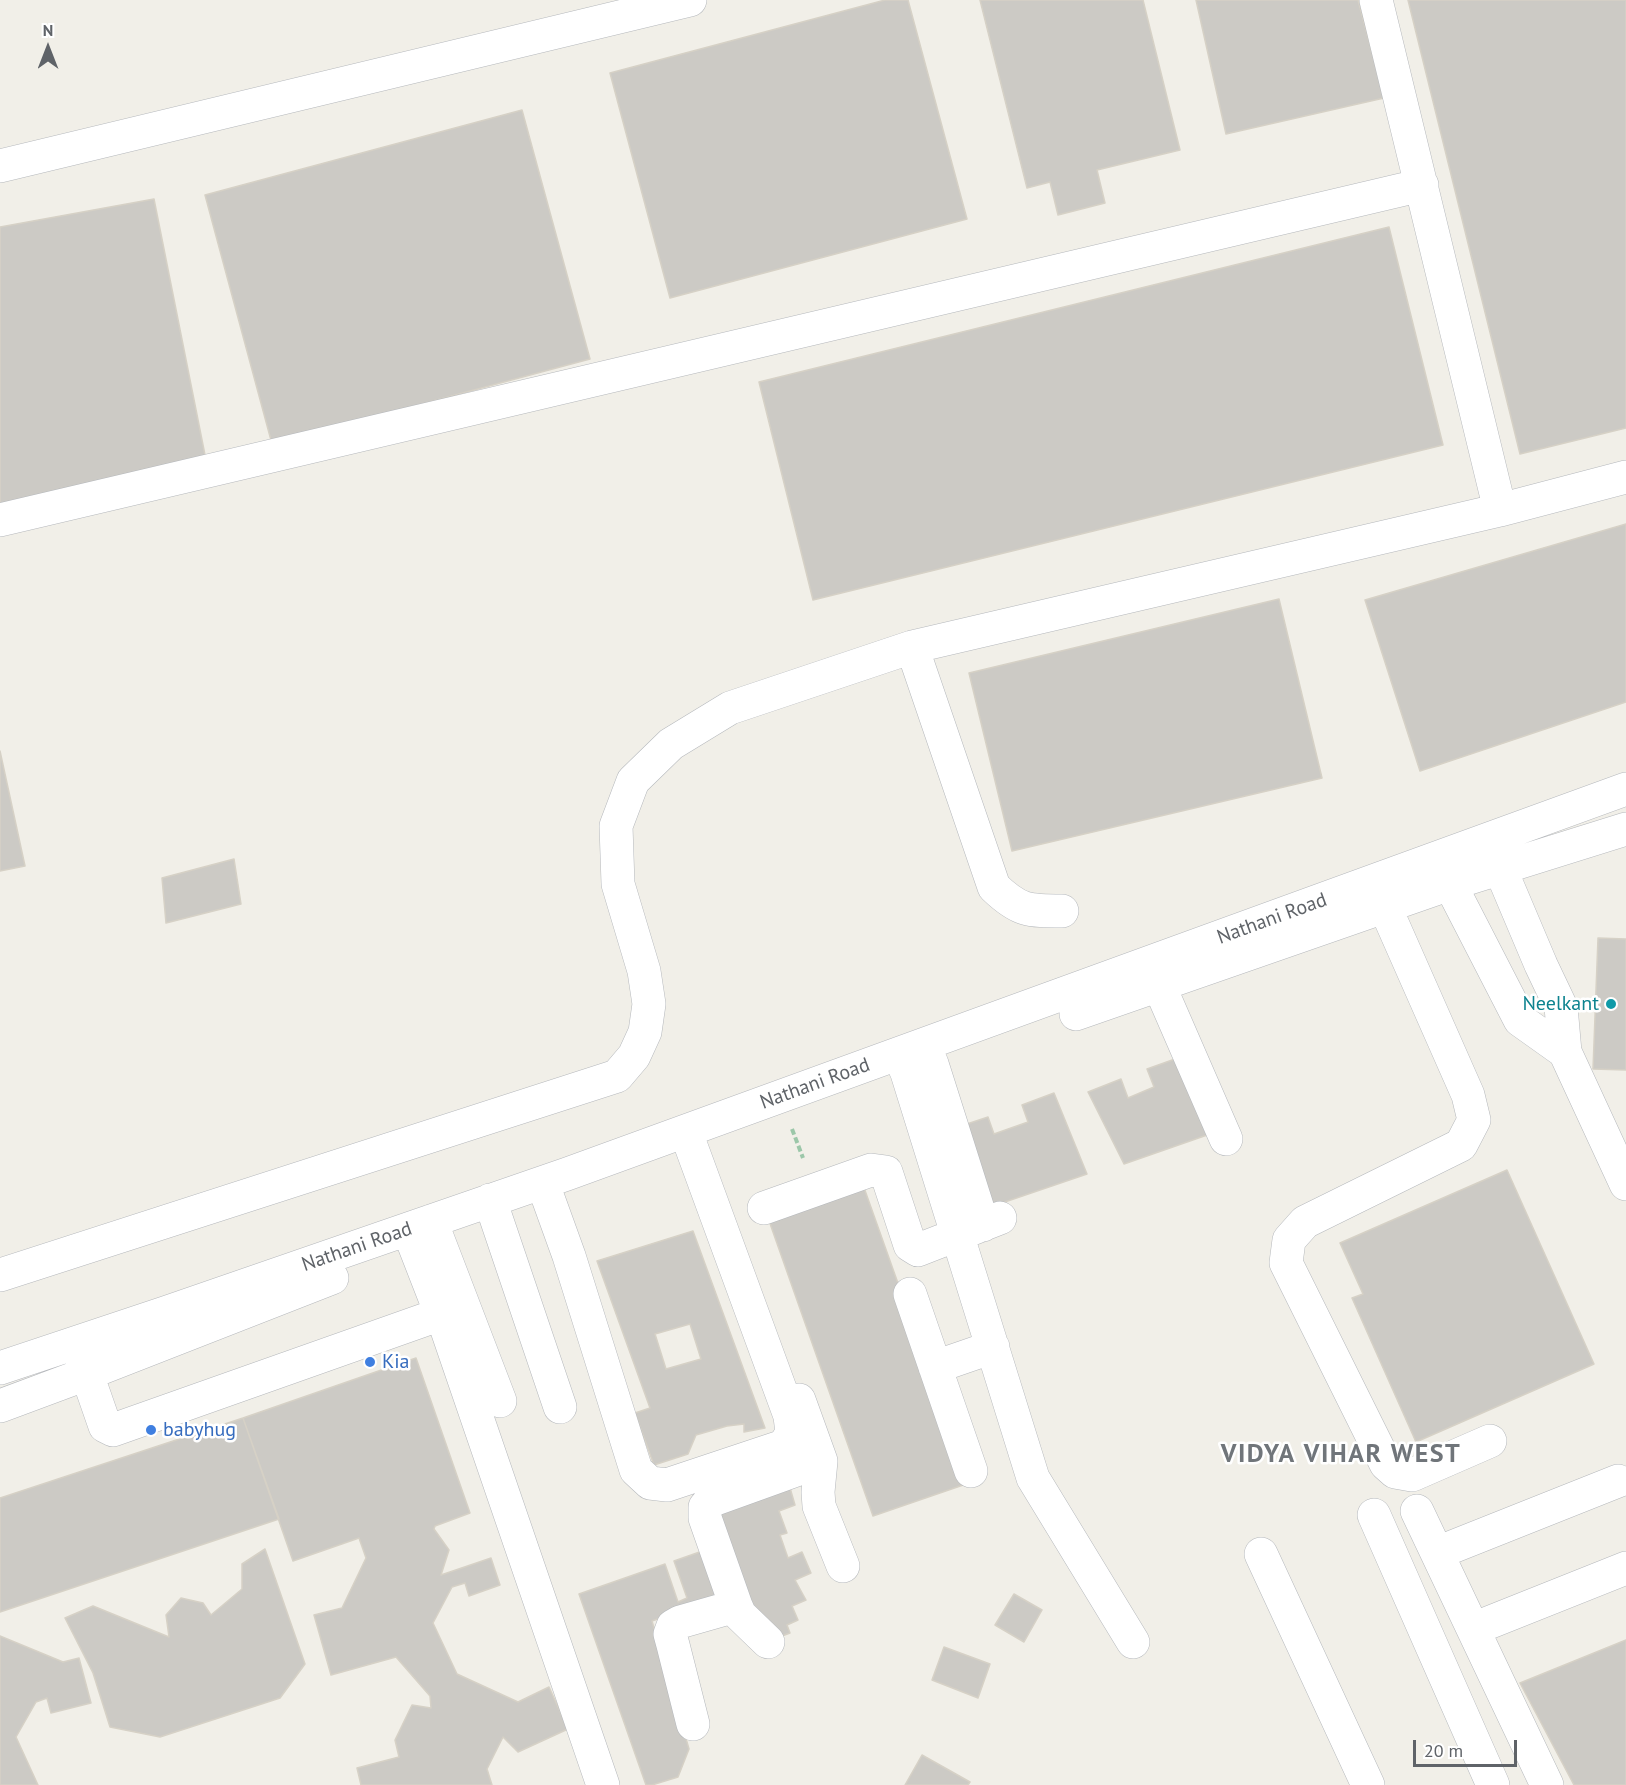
<!DOCTYPE html>
<html>
<head>
<meta charset="utf-8">
<style>
  body { margin:0 }
  #map { position:relative; width:1626px; height:1785px; overflow:hidden; background:#f1efe8; font-family:"PT Sans",sans-serif }
  canvas { display:block }
  .north { position:absolute; left:18px; top:18px; width:60px; height:60px; -webkit-text-stroke:4px #fff; paint-order:stroke; rotate:0deg; font-size:16px; font-weight:700; line-height:24px; text-align:center; color:#5f6368 }
  .north::after { content:''; display:block; margin:auto; width:21px; height:27px; background:#5f6368; clip-path:polygon(50% 0,100% 100%,50% 72%,0 100%) }
  .scale { position:absolute; left:1413px; top:1740px; width:104px; height:27px; box-sizing:border-box; border:3px solid #5f6368; border-top:0; padding-left:8px; font-size:18px; line-height:21px; white-space:nowrap; color:#5f6368; -webkit-text-stroke:4px #fff; paint-order:stroke }
</style>
</head>
<body>
<div id="map">
<canvas width="1626" height="1785"></canvas>
<div class="north">N</div>
<div class="scale">20 m</div>
</div>
<script>
const context = document.querySelector('canvas').getContext('2d');
context.lineJoin = 'round';
function fillPath(path, color) { context.fillStyle = color; context.fill(path, 'evenodd'); }
function strokePath(path, color, width, dash) { context.strokeStyle = color; context.lineWidth = width; context.lineCap = dash ? 'butt' : 'round'; context.setLineDash(dash || []); context.stroke(path); }
function write(font, color, halo, rows, align = 'center') {
  context.font = font + ' "PT Sans",sans-serif'; context.lineWidth = 5; context.setLineDash([]); context.textBaseline = 'middle'; context.strokeStyle = halo; context.fillStyle = color; for (const [text, x, y, turn = 0] of rows) {
    context.save(); context.translate(x, y); context.rotate((+turn || 0) * Math.PI / 180); context.textAlign = isNaN(turn) ? turn : align; if (halo) context.strokeText(text, 0, 0); context.fillText(text, 0, 0); context.restore();
  }
}
const building = new Path2D(`
  M885,0H908L967,219L670,298L610,73Z
  M980,0H1143L1180,150L1097,170L1105,203L1058,215L1050,182L1027,188Z
  M1196,0H1358L1384,98L1226,134Z
  M1408,0H1626V428L1520,454Z
  M522,110L590,359L272,444L205,195Z
  M154,199L206,460L0,508V227Z
  M1389,227L1443,445L813,600L759,382Z
  M1626,524V702L1420,771L1365,600Z
  M1279,599L1322,778L1012,851L969,673Z
  M0,751L25,866L0,871Z
  M234,859L241,904L166,923L162,878Z
  M1598,938L1626,939V1070L1593,1069Z
  M1175,1059L1210,1134L1124,1164L1088,1092L1121,1079L1128,1098L1154,1087L1147,1069Z
  M1054,1093L1087,1174L993,1206L961,1126L988,1117L994,1134L1028,1122L1022,1105Z
  M1507,1170L1594,1364L1416,1442L1352,1298L1363,1294L1340,1243Z
  M862,1182L969,1483L873,1516L767,1215Z
  M693,1231L765,1428L744,1432V1424L727,1426L696,1435L688,1454L654,1465L635,1413L650,1408L597,1261ZM690,1324L701,1359L666,1369L655,1334Z
  M416,1358L470,1513L435,1526L434,1529L449,1550L441,1575L491,1558L500,1585L469,1596L465,1583L452,1587L433,1623L457,1674L518,1702L549,1687L568,1729L518,1752L503,1737L487,1769L492,1785H361L357,1768L399,1757L395,1740L412,1705L431,1708L430,1696L396,1657L331,1675L314,1615L342,1608L366,1558L359,1538L293,1561L243,1418Z
  M243,1418L279,1519L0,1612V1498Z
  M788,1481L795,1505L779,1511L787,1533L780,1535L788,1558L802,1552L811,1573L795,1580L806,1600L792,1606L798,1620L787,1625L790,1633L774,1639L741,1598L709,1515Z
  M711,1548L727,1595L652,1621L689,1749L678,1777L652,1785H646L579,1594L665,1564L678,1602L687,1598L674,1561Z
  M265,1549L305,1664L280,1698L160,1737L110,1727L93,1673L65,1618L93,1606L169,1637L166,1615L181,1598L203,1603L211,1615L242,1589V1564Z
  M1014,1594L1042,1610L1024,1642L995,1625Z
  M0,1636L63,1662L79,1658L91,1703L51,1713L47,1698L36,1702L16,1737L38,1785H0Z
  M1626,1640V1785H1574L1520,1683Z
  M944,1647L990,1664L978,1698L932,1680Z
  M922,1755L970,1782L968,1785H905Z`);
const path = new Path2D(`
  M792,1129L803,1158`);
const minor = new Path2D(`
  M1376,0L1500,510
  M0,166L690,0
  M0,520L1422,185
  M912,647L994,887C1019,911 1028,911 1062,911
  M1500,868L1541,965L1561,1007L1565,1052L1626,1184
  M1450,884L1520,1020L1565,1052
  M1385,907L1468,1095L1474,1120L1461,1145L1305,1222L1289,1240L1286,1263L1386,1464L1395,1472L1412,1475L1490,1441
  M1159,985L1226,1139
  M1076,1014L1450,884L1626,829
  M924,1045L932,1064L983,1225
  M899,1054L907,1073L1033,1478L1133,1642
  M547,1195L569,1256L636,1470L650,1483L667,1485L784,1446L792,1433L790,1416L691,1146
  M490,1200L560,1407
  M764,1208L871,1170L886,1172L910,1245L918,1250L1000,1218
  M431,1221L500,1401
  M408,1229L445,1324L603,1785
  M0,1275L617,1076L634,1056L645,1032L649,1004L644,971L618,884L616,826L633,781L671,744L730,708L912,647L1500,510L1626,477
  M910,1294L971,1471
  M80,1354L105,1426L113,1430L441,1314
  M935,1367L993,1347
  M0,1368L165,1313L567,1174L1626,789
  M799,1400L821,1461L818,1492L819,1506L843,1566
  M0,1406L86,1374L332,1278
  M1417,1511L1547,1785
  M1374,1515L1493,1785
  M1437,1553L1618,1481
  M1261,1554L1368,1785
  M1473,1629L1626,1568
  M768,1642L740,1615L736,1606L705,1518V1507L710,1501L821,1461
  M693,1724L673,1645L670,1634L673,1626L680,1622L736,1606`);
const markers = [
  [1611,1004,6,"#0f9aa8"],
  [370,1362,6,"#3f7fe0"],
  [151,1430,6,"#3f7fe0"]
];
const streetNames = [
  ["Nathani Road",1272,919,-20],
  ["Nathani Road",815,1084,-20],
  ["Nathani Road",357,1247,-19]
];
const cultureNames = [
  ["Neelkant",1599,1004]
];
const shopNames = [
  ["Kia",382,1362],
  ["babyhug",163,1430]
];
const districtNames = [
  ["VIDYA VIHAR WEST",1341,1455]
];
fillPath(building, '#cccac5');
strokePath(building, '#d6d1c6', 1.5);
strokePath(minor, '#b5b8bc', 34);
strokePath(path, '#9cc7a9', 4, [6, 3]);
strokePath(minor, '#fff', 33);
for (const [x, y, r, color] of markers) { const dot = new Path2D(); dot.arc(x, y, r, 0, 2 * Math.PI); context.fillStyle = color; context.fill(dot); strokePath(dot, '#fff', 2); }
write('20px', '#5f6368', '#fff', streetNames);
write('20px', '#0d838f', '#fff', cultureNames, 'right');
write('20px', '#366cbe', '#fff', shopNames, 'left');
context.letterSpacing = '1.5px';
write('bold 26px', '#70757a', '#fff', districtNames);
context.letterSpacing = '0px';
</script>
</body>
</html>
